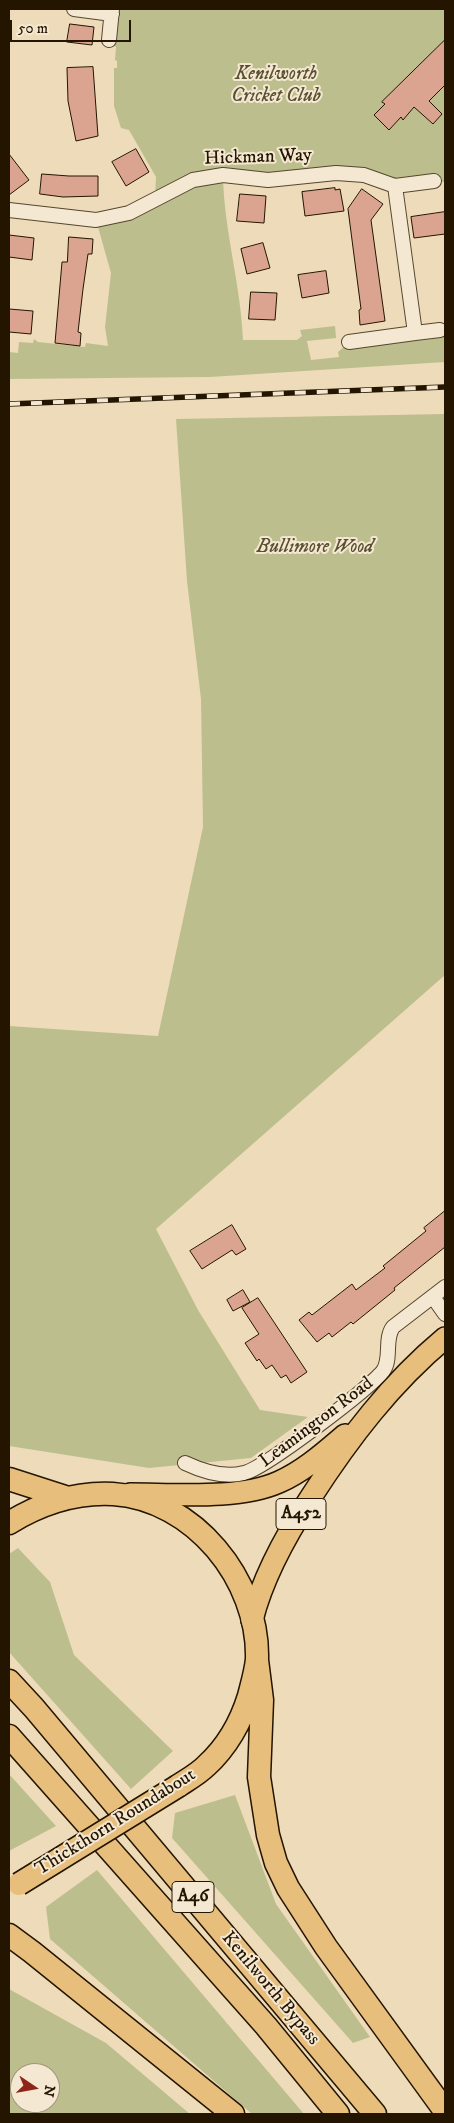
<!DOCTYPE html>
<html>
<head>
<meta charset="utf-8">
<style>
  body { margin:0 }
  #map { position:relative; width:454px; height:2123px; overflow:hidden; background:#eedbb9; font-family:"IM FELL DW Pica",serif }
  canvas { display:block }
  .frame { position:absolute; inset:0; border:10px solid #241501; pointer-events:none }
  .north { position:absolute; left:10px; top:2063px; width:50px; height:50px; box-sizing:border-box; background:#f4e8d2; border:1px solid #a1947e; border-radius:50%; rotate:102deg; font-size:14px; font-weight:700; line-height:20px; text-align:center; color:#241501 }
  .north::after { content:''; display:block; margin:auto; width:18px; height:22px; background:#8f2418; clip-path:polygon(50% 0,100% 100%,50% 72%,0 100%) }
  .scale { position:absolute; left:10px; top:20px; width:121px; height:22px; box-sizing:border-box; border:2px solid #241501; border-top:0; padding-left:6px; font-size:15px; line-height:18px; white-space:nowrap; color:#241501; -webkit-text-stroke:4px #f4e8d2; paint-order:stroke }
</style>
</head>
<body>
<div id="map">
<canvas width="454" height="2123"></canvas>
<div class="frame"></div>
<div class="north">N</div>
<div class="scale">50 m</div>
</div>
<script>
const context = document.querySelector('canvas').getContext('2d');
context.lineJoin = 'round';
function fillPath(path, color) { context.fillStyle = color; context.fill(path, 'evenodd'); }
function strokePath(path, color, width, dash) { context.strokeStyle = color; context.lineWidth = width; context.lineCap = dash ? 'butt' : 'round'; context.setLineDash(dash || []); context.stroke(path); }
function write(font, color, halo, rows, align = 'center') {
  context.font = font + ' "IM FELL DW Pica",serif'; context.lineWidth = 4; context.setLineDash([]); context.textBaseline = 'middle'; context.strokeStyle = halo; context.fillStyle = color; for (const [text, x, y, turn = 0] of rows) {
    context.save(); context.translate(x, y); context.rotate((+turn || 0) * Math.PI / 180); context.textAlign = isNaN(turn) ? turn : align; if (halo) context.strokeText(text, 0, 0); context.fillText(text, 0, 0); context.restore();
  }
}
const green = new Path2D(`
  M112,9H445V182L434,181L395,186L364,175L223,176C224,231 241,285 243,340H297L302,336L300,330L335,326L336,338L307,341L311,360L339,357L338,352L349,342L445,330V362L210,377L9,379V352L18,353L19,342L33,343L34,339L38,342L85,347L86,343L108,346L105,327L111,273L96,220L155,198L156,177L129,130L121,128L114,106V68H117V61L115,60L116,47L109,40Z
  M445,414V975L156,1229L198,1310L260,1410L308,1417L251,1458L149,1468L9,1446V1026L158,1036L203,827L201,699L187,581L176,419Z
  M18,1548L50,1582L74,1655L173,1751L131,1789L9,1652V1554Z
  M9,1774L56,1826L9,1851Z
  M235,1795L276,1904L370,2037L353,2043L172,1838L175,1813Z
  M97,1870L304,2114H252L50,1939L46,1907Z
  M9,1989L106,2043L190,2114H9ZM20,2073H50V2103H20Z`);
const building = new Path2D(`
  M70,24L94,27L92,45L67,42Z
  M445,40V85L429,101L442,114L433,124L414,107L403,120L401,117L389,130L374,115L385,104L382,102Z
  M93,67L98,136L76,141L68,101L67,68Z
  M136,149L149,172L126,186L112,162Z
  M9,154L29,180L9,195Z
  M42,174L69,176H98V196L63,197L40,194Z
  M335,188V190L340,189L344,211L305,216L302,192Z
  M362,189L383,204L371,220L385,321L360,325L359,310L361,309L348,209Z
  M240,194L266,196L264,223L237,221Z
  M445,212V234L414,238L411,217Z
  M9,235L34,238L32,260L9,257Z
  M69,237L93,239L92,254H88L83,289L78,332L81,333L80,346L55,343L62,262H67Z
  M263,243L270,268L247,274L241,249Z
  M326,271L329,293L302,298L298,275Z
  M251,292L277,293L275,320L249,319Z
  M9,309L33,311L31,334L9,332Z
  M445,1211V1247L394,1288L395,1290L353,1324L351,1322L332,1337L329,1333L317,1342L299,1320L309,1312L312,1315L352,1284L356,1290L385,1268L383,1266L426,1231L424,1228Z
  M232,1225L246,1249L236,1255L232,1250L202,1269L190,1251Z
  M243,1290L250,1302L233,1311L227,1300Z
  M258,1298L307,1372L291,1383L286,1375L281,1378L272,1365L266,1369L259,1359L257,1361L245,1343L259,1334L242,1308Z`);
const minor = new Path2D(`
  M74,9L112,14
  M109,40L112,9
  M9,210L96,220L129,213L193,180L223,175L268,180L336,173L364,175L395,186L434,181
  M415,333L440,330
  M349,342L415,333L395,186
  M433,1297L445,1314
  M185,1463C202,1471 225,1478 244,1473C264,1469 369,1389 383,1371C392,1359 384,1339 393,1327L445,1287`);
const primary = new Path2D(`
  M130,1494C175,1494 239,1500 279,1482C304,1471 325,1452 345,1435
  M252,1620C263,1576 286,1535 311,1497C349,1438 391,1383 445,1338`);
const trunk = new Path2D(`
  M9,1479L68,1498
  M9,1523C40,1504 76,1492 113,1494C194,1499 259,1580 257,1659C256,1671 252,1684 249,1696C241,1722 226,1748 206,1766C198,1774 187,1780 178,1786
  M257,1660L262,1700L259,1777L268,1835L276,1863L288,1888L326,1947L445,2111
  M9,1681L34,1708L375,2114
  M9,1736L266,2026L338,2114
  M9,1935L32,1952L233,2114`);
const rail = new Path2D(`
  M9,404L445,387`);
const trunkBridge = new Path2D(`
  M19,1884L178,1786`);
const shields = [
  [301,1514,50],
  [193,1897,42]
];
const shieldNames = [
  ["A452",301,1514],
  ["A46",193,1897]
];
const parkNames = [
  ["Kenilworth",276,75],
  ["Cricket Club",276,97],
  ["Bullimore Wood",315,548]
];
const streetNames = [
  ["Hickman Way",258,158,-2],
  ["Leamington Road",317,1423,-37],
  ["Thickthorn Roundabout",116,1823,-32],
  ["Kenilworth Bypass",270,1989,50]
];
fillPath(green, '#bcbf8d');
fillPath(building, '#daa490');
strokePath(building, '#241501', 1);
strokePath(minor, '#56462f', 16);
strokePath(primary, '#241501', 24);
strokePath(trunk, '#241501', 25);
strokePath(minor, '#f4e8d2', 14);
strokePath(primary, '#e7be7c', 21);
strokePath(trunk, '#e7be7c', 22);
strokePath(rail, '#241501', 5.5);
strokePath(rail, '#f4e8d2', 4, [11]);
strokePath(trunkBridge, '#241501', 25, []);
strokePath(trunkBridge, '#e7be7c', 22);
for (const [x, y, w] of shields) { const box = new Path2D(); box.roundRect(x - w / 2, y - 15.5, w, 31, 4); context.fillStyle = '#f4e8d2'; context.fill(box); strokePath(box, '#241501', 1); }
write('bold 18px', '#241501', null, shieldNames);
write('italic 19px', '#595032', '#f4e8d2', parkNames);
write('19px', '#241501', '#f4e8d2', streetNames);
</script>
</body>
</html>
